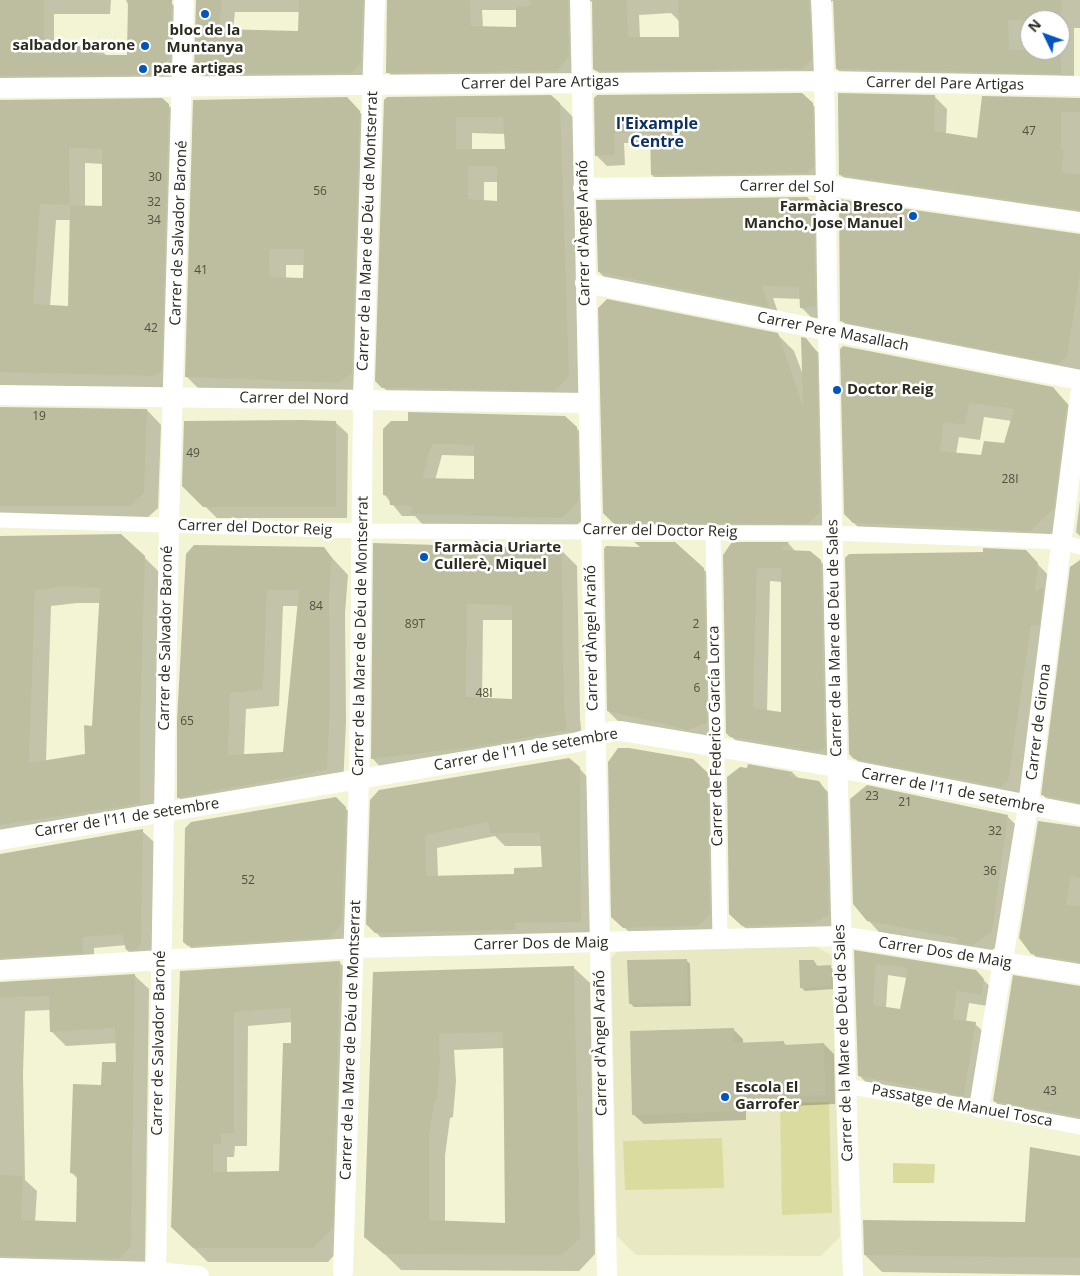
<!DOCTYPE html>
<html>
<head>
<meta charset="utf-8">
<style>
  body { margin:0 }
  #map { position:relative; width:1080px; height:1276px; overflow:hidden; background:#f3f4d4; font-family:"Open Sans",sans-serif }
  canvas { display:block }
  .north { position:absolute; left:1020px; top:10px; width:50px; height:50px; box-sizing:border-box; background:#fff; border:1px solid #aaaaa6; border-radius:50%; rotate:312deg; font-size:14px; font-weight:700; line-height:20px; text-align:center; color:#2b2b20 }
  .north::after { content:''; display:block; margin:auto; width:18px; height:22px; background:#0055be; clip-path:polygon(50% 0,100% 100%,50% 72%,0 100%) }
</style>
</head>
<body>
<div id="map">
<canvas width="1080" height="1276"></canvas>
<div class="north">N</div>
</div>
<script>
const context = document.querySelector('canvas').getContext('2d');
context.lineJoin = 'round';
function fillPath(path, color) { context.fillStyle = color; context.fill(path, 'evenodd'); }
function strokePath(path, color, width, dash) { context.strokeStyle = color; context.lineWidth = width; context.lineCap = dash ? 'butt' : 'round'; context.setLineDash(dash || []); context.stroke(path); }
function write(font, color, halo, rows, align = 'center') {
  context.font = font + ' "Open Sans",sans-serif'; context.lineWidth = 5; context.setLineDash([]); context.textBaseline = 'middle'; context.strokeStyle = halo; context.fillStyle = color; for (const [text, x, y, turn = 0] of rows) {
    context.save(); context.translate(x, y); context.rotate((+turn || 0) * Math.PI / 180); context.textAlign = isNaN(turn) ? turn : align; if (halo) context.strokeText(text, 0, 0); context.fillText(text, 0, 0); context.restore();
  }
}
const built = new Path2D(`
  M813,945L832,955L840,1237L821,1256L636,1255L617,1236L611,958L619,950Z`);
const green = new Path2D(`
  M829,1102L832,1213L782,1215L780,1103Z
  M722,1138L724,1188L625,1190L623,1141Z
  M893,1163L935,1164L934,1183H893Z`);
const shadow = new Path2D(`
  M0,0H111L110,14H54V42H71L76,47L97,46L107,56H128L129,7L126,0H172V4L182,14L180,67L165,85L0,88Z
  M197,0H369L374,75L213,87L195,70ZM235,12H300V32L233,30Z
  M388,0H1080V28H1074V86L850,82L837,69L834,0L823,8L824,72L610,84L595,69L593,1L586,3L570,84L401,85L388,72ZM482,10H517V28L483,27ZM671,13L680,22L681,38H640L639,15ZM1030,20H1060V50H1030Z
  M838,96H934L947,109L946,134L978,140L1080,99V221L853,188L840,174Z
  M346,98L376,129L368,390L203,393L186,376ZM286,265H305L304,279H286Z
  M595,99L812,104L823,115L824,177L663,185L652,175L651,143H624L625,165L607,166L596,155Z
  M0,101L168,105L185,122L171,392L0,387ZM85,163L103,164V207H85ZM56,220H71L69,307L50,306Z
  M385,101L560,104L577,121L586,393L394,398L377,381ZM472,133L505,134L506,151L472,150ZM484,182H498V202L484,201Z
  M597,201L813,205L826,218L828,319L814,320L801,307V299L773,298L780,318L612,286L600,273Z
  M1080,234V370L855,334L841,320Z
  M777,334L794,351L803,375L805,340L823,357L837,529L621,530L604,513Z
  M842,349L1053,388L1077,414L1068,523L1046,546L869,538L854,523ZM984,417L1012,421L1005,444L982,456L956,454L959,437L980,440Z
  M0,408L147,410L161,425L158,508L145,520H0Z
  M335,422L348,434L347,518H217L183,485Z
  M576,428L588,439L589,513L573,529L423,525L415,516H402L384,494V430ZM442,455L475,456L476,480H435Z
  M1080,500V536L1076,532Z
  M0,538L144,557L161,574L156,820L0,844ZM77,603H101L93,727L86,755L46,761L51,606Z
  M733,543H788L796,552L820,561L835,576L839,762L746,751L727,732ZM770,581L782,582V714L767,711Z
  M375,544L561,550L577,566L580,719L583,746L388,775L372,758ZM483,620H514V701L482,699Z
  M323,548L348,575L345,613L346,722L343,786L194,813L178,797L187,555ZM283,606H299L284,753L244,756L246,709L279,706Z
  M1025,551L1051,578L1021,796L868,772L850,753Z
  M1080,564V813L1056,808L1043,795Z
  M703,569L718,583L721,737L703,744L622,725L608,711Z
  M693,760L722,789L724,929L639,942L613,916Z
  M749,766L793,773L799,779L818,782L830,794L840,927L754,936L742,925Z
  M579,768L592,782L594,935L390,946L367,924L371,801ZM495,836L505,846H542L543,869L515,875L438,877L437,848Z
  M345,808L358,820L354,937L341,950L197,954L184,941Z
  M1007,816L1018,827L1003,943L984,955L964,947L879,932L868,920Z
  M1080,830V971L1044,965L1032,953Z
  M142,831L154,842L152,955L138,961L127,950L126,945L94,948V964L0,977V855Z
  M855,952L975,971L996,993L994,1007L969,1003L966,1022L975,1024L988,1036L976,1108L871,1088L859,1075ZM888,975L907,978L901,1011L886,1008Z
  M686,960L690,964L691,1006L634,1007L630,1003Z
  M814,961L818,967H830L834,970V989L805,991L801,987Z
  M339,962L354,977L346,1242L328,1262H208L172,1227L181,972ZM293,1022V1045L280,1172L227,1173V1157H234L235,1146H247L248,1026Z
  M573,967L590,983L595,1254L579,1271L401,1270L366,1236L374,973ZM504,1048L507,1224L445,1222V1156L450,1118L453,1117L456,1081L454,1050Z
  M134,975L149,989L145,1262L0,1276V983ZM50,1010L51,1031L66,1046L117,1043L118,1064L103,1086L72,1173L78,1179L77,1223L35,1222L37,1191L25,1180L23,1073L25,1011Z
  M1080,987V1126L1006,1112L994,1101Z
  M733,1029L743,1039V1044L783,1042L787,1046L824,1044L834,1054L835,1104L746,1108V1120L644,1124L634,1115Z
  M1080,1157V1275L882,1272L865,1255L1026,1223Z`);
const building = new Path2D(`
  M0,0H44V41H72V46L97,45V55H127L128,0H172L171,56L154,75L0,76Z
  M196,0H222L219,29L298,31L299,0H363L361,62L351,73L198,74L194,70Z
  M387,0H470L471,26L516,27V7L530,6V0H568L569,56L557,71L386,73Z
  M592,0H627L628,37H679L678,0H809L812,59L802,69L596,71L593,69Z
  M833,0H1062L1061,20H1008L1009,50H1061V74L836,69Z
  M802,93L813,103L814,166L806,173L651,175L650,133H614L615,155L595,156L594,98L597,95Z
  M838,93L935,95L934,131L977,138L982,96L1080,98V112H1061V150H1064L1061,173L1080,174V210L839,175Z
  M551,95L560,103L569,376L555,391L382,388L375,381L384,100L387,97ZM456,117H503L505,149H456ZM468,166H497V201L468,199Z
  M347,97L360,111L352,373L340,383L185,377L193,100ZM270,249H304L303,278L269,277Z
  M162,98L169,104L162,371L154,376L0,372V100ZM69,148L102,149V206L70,205ZM40,204L70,205L68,306L33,304Z
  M807,197L814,204L816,307L800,308L799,287L762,286L769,307L598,272L596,200Z
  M839,199L1080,234V274L1067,357L1058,364L840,321Z
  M607,299L778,333L803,406L801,337L806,338L817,352L820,512L808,524L613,523L603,513L598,308Z
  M843,346L1053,387L1067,404L1054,508L1031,531L853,523L844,514L840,349ZM969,403L1014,409L1004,443L984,441L981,455L940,451L944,422L965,425Z
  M0,407L147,409L144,493L130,506H0Z
  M408,412L565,416L577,427L579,501L562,518L411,514L413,506L390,505L389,496L383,495V429L391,421H408ZM432,444L474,445V479L422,478Z
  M301,420L336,421V507H203L182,486L184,421Z
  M121,534L145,556L140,728V804L0,825V536ZM60,587L100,588L92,726L84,725L85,754L29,763L35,590Z
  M634,542H675L704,568L707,723L688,730L607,711L604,549L606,546L640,547Z
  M732,542H789L781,550L810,551L821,560L825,747L819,752L730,737L726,733L723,555ZM757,568H781V712L753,708Z
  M373,543L562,549L564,703L567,730L475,747L371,759ZM467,604L512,605V699L466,697Z
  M194,545L324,547L332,558L329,596L330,704L327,770L177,798V721L186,554ZM267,590H299L283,752L228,755L230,693L263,690Z
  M983,548L1026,550L1038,563L1035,592L1044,586L1039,626L1031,625L1008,782L1000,787L854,759L849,754L845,558L849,554L983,552Z
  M1080,560V803L1041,795L1070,567Z
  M618,748H629L693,759L708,773L710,914L698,926L623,928L611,917L608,762Z
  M569,758L580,767L581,922L515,923L516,930L375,933L366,924L370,800L379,790ZM488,822L490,833H540L542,867L514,868V874L426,876L425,835Z
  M748,764L793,772L788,776L819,781L826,791L829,915L813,923L742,926L729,914L727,777L740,767L747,768Z
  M867,785L1008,815L992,932L973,945L957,943L958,938L867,921L853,904L850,799Z
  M336,797L346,807L342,924L329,938L188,946L183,942L185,828L191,822Z
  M1038,821L1080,827V878L1071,876L1066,905L1080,906V962L1031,954L1019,938Z
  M143,829L141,943L136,950H126L122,934L83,937V953L0,958V854Z
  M854,950L976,970L984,979L982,995L957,991L953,1019L976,1022L964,1096L858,1076ZM876,964L908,968L900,1009L873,1005Z
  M687,959L688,1002L629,1004L627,960Z
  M799,960H814V966L831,965V986L800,988Z
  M340,961L333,1228L313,1248H193L171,1227L180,971ZM291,1008V1043H283L279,1171L213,1172V1144H221V1133H234V1012Z
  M574,966L580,1238L562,1255L384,1254L364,1237L373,972ZM503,1032L505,1223L429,1220V1139L434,1102L437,1101L440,1064L439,1034Z
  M135,974L131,1247L119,1259L0,1256V1175L23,1176L21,1220L76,1222L77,1174L70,1173L73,1084L101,1085L102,1062H116L115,1028L50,1032L49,996L0,997V982Z
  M1013,975L1080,986V1117L993,1101Z
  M734,1028V1043L784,1041V1045L824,1043L825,1095L736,1099V1111L632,1115L630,1031Z
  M1030,1147L1080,1156V1258L864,1255L863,1220L1025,1222Z`);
const pedestrian = new Path2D(`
  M0,520L361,531L833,533L1062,542L1080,547
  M713,532L720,940
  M845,1086L979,1108L1080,1127`);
const minor = new Path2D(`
  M580,0L607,1276
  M821,0C827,109 825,218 828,327C835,643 840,960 853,1276
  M0,88L825,81L1080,86
  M583,188L825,185L1080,222
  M585,283L1080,380
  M0,395L588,403
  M0,840L578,742L613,731H621L824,765L1080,815
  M0,970L355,948L840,936L1080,974
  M979,1108L1028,806L1080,395
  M0,1268L156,1272L199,1276
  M343,1271L359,779L363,399L375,0
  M156,1276L169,525L184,0`);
const markers = [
  [205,14,5,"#0055be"],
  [145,46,5,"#0055be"],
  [143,69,5,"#0055be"],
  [913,216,5,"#0055be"],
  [837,390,5,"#0055be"],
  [424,557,5,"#0055be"],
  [725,1097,5,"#0055be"]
];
const numberNames = [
  ["47",1029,132],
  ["30",155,178],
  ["56",320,192],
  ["32",154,203],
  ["34",154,221],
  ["41",201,271],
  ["42",151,329],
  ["19",39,417],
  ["49",193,454],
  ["28I",1010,480],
  ["84",316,607],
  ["89T",415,625],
  ["2",696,625],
  ["4",697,657],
  ["6",697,689],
  ["48I",484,694],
  ["65",187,722],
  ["23",872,797],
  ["21",905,803],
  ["32",995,832],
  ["36",990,872],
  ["52",248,881],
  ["43",1050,1092]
];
const poiNames = [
  ["bloc de la",205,31,"center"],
  ["Muntanya",205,48,"center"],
  ["salbador barone",135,46,"right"],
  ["pare artigas",153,69],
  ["Farmàcia Bresco",903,207,"right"],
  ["Mancho, Jose Manuel",903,224,"right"],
  ["Doctor Reig",847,390],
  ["Farmàcia Uriarte",434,548],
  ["Cullerè, Miquel",434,565],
  ["Escola El",735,1088],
  ["Garrofer",735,1105]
];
const streetNames = [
  ["Carrer del Pare Artigas",540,83,-1],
  ["Carrer del Pare Artigas",945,84,1],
  ["Carrer del Sol",787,187,1],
  ["Carrer de la Mare de Déu de Montserrat",368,231,-88],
  ["Carrer de Salvador Baroné",179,233,-88],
  ["Carrer d'Àngel Arañó",584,233,-91],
  ["Carrer Pere Masallach",833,332,11],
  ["Carrer del Nord",294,399,1],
  ["Carrer del Doctor Reig",255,528,2],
  ["Carrer del Doctor Reig",660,531,1],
  ["Carrer de la Mare de Déu de Montserrat",361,636,-89],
  ["Carrer de Salvador Baroné",166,638,-89],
  ["Carrer d'Àngel Arañó",592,638,-91],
  ["Carrer de la Mare de Déu de Sales",835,638,-91],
  ["Carrer de Girona",1039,722,-83],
  ["Carrer de Federico García Lorca",716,736,-91],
  ["Carrer de l'11 de setembre",526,750,-10],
  ["Carrer de l'11 de setembre",953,791,11],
  ["Carrer de l'11 de setembre",127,818,-9],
  ["Carrer Dos de Maig",541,944,-1],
  ["Carrer Dos de Maig",945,953,9],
  ["Carrer de la Mare de Déu de Montserrat",351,1040,-88],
  ["Carrer de Salvador Baroné",159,1043,-89],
  ["Carrer d'Àngel Arañó",601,1043,-91],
  ["Carrer de la Mare de Déu de Sales",844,1043,-92],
  ["Passatge de Manuel Tosca",962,1106,10]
];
const neighbourhoodNames = [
  ["l'Eixample",657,124],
  ["Centre",657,142]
];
fillPath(built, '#e8e9c3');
fillPath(green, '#dadb9e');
fillPath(shadow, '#0003');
fillPath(building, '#bdbea0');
strokePath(pedestrian, '#fff', 15);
strokePath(minor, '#fff', 20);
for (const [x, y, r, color] of markers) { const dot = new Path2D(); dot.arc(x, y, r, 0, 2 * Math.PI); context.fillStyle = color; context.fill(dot); strokePath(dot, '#fff', 2); }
write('12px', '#505040', null, numberNames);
write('bold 15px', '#2b2b20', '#fff', poiNames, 'left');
write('15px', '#2b2b20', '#fff', streetNames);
write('bold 16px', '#0d3165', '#fff', neighbourhoodNames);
</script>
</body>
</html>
